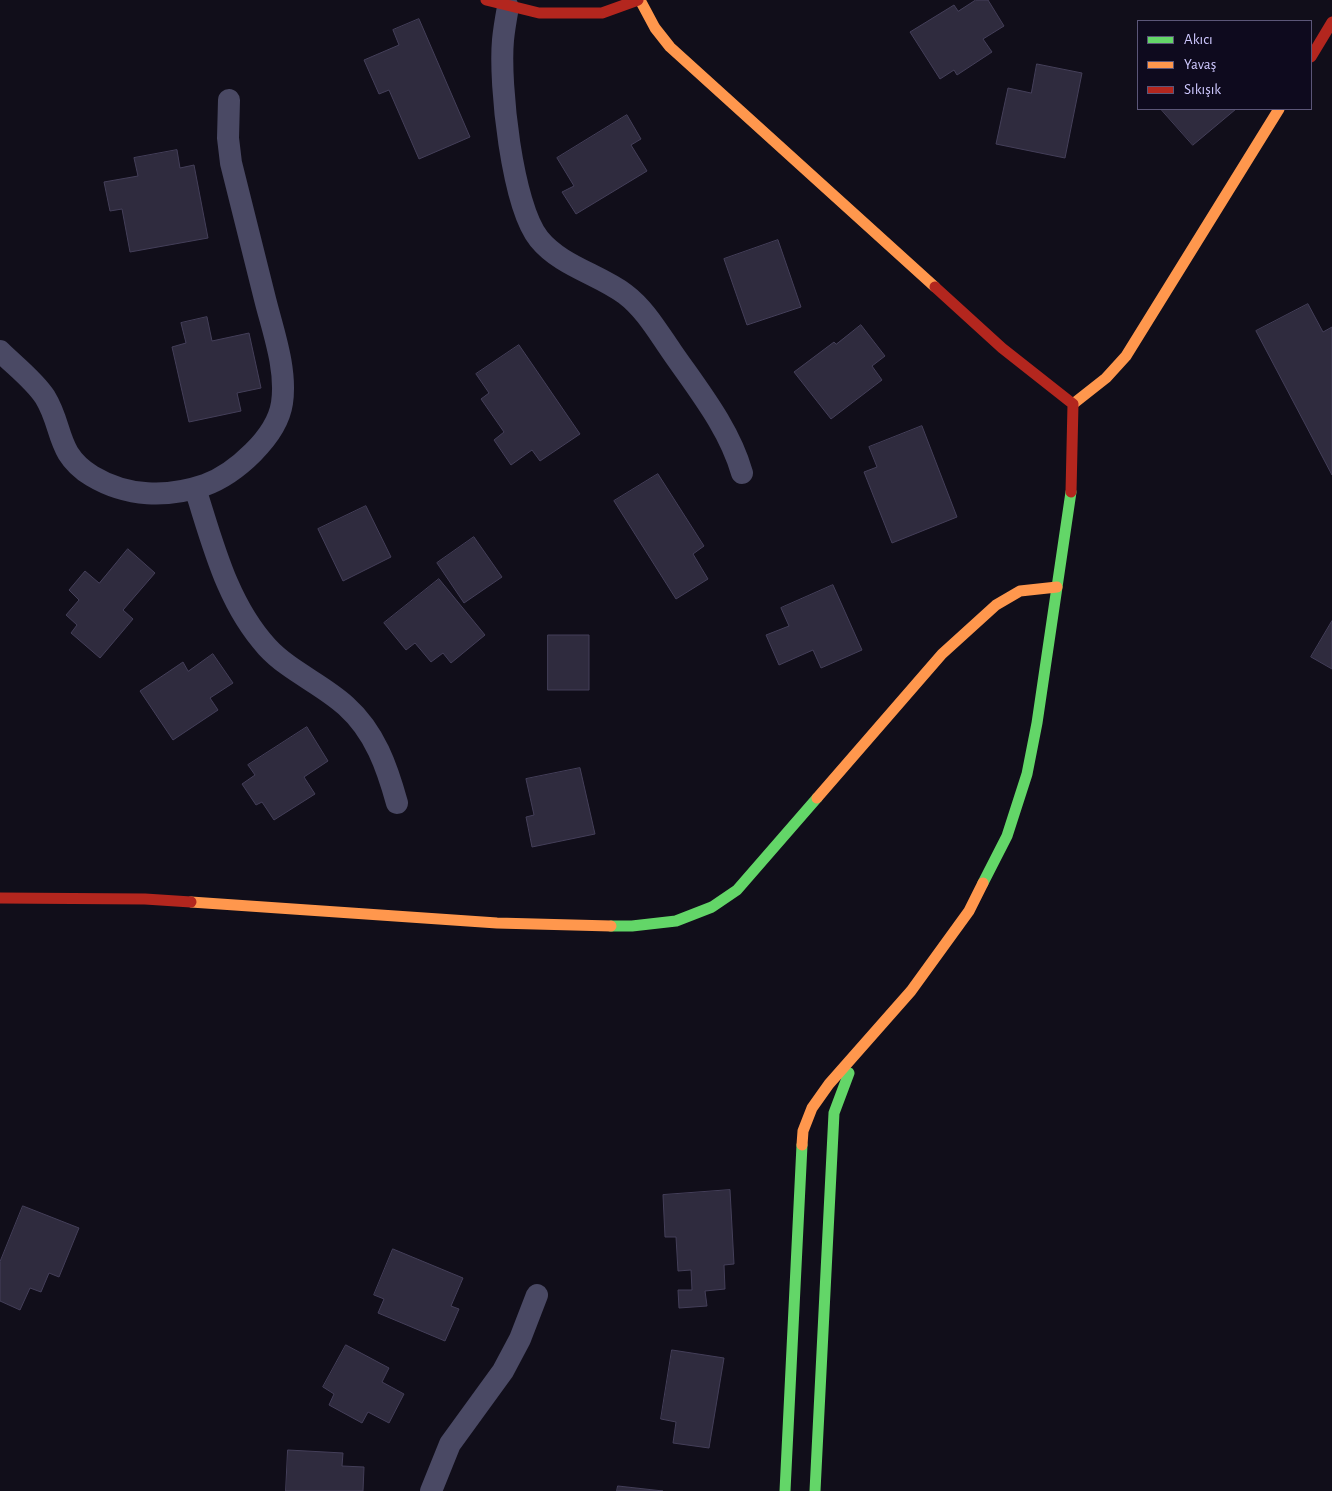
<!DOCTYPE html>
<html>
<head>
<meta charset="utf-8">
<style>
  body { margin:0 }
  #map { position:relative; width:1332px; height:1491px; overflow:hidden; background:#110e1a; font-family:"Alegreya Sans",sans-serif }
  canvas { display:block }
  .legend { position:absolute; left:1137px; top:20px; width:175px; height:90px; box-sizing:border-box; background:#0e0a1e; border:1px solid #5b5678; margin:0; padding:6px 9px; list-style:none; font-size:15px; color:#cec8ff }
  .legend li { display:flex; align-items:center; gap:10px; height:25px }
  .legend b { width:25px; border:1px solid #5b5678 }
</style>
</head>
<body>
<div id="map">
<canvas width="1332" height="1491"></canvas>
<ul class="legend">
<li><b style="height:6px;background:#63d668"></b>Akıcı</li>
<li><b style="height:6px;background:#ff974d"></b>Yavaş</li>
<li><b style="height:6px;background:#b3261e"></b>Sıkışık</li>
</ul>
</div>
<script>
const context = document.querySelector('canvas').getContext('2d');
context.lineJoin = 'round';
function fillPath(path, color) { context.fillStyle = color; context.fill(path, 'evenodd'); }
function strokePath(path, color, width, dash) { context.strokeStyle = color; context.lineWidth = width; context.lineCap = dash ? 'butt' : 'round'; context.setLineDash(dash || []); context.stroke(path); }
const building = new Path2D(`
  M976,0H988L1004,26L983,39L992,52L957,75L954,70L940,79L910,32L954,5L958,11Z
  M419,19L470,137L419,159L389,90L379,94L364,60L399,45L393,30Z
  M1037,64L1082,73L1065,158L996,144L1008,88L1031,93Z
  M1161,109H1236L1193,145Z
  M627,115L641,139L631,145L647,171L576,214L562,192L574,186L557,158Z
  M177,150L180,168L194,165L208,238L130,252L122,209L110,211L104,182L138,176L134,158Z
  M778,240L801,307L747,325L724,259Z
  M1308,304L1323,332L1332,327V475L1256,331Z
  M207,317L212,341L249,333L261,388L237,393L241,411L189,422L172,347L186,343L181,323Z
  M861,325L885,356L872,366L882,380L831,419L794,372L834,342L836,344Z
  M519,345L580,434L540,461L532,450L511,465L494,440L504,432L481,399L489,393L476,374Z
  M922,426L957,517L892,543L864,472L877,467L869,447Z
  M658,474L704,546L693,554L708,579L676,599L614,501Z
  M366,506L391,557L343,581L318,529Z
  M474,537L502,577L464,603L437,563Z
  M128,549L155,573L123,610L133,619L100,658L71,633L77,625L66,615L79,600L69,590L85,571L99,583Z
  M439,579L485,635L451,663L443,653L431,662L415,643L406,650L384,623Z
  M833,585L862,650L821,668L813,650L779,665L766,635L789,626L781,608Z
  M1332,621V669L1311,657Z
  M548,635H589V690H548Z
  M213,654L233,683L210,698L218,710L173,740L140,691L183,662L188,671Z
  M307,727L328,761L304,777L315,794L274,820L262,802L256,805L242,784L255,775L248,765Z
  M580,768L595,834L532,847L526,817L534,815L526,779Z
  M730,1190L734,1264L724,1265L725,1289L705,1291L707,1306L679,1308L678,1290H692L691,1270L678,1271L676,1237H665L663,1195Z
  M23,1206L79,1228L59,1277L49,1273L41,1292L30,1288L20,1310L0,1301V1262Z
  M393,1249L463,1278L451,1306L459,1309L445,1341L378,1313L384,1299L374,1295Z
  M346,1345L389,1368L382,1382L404,1394L389,1423L368,1412L362,1423L329,1405L334,1394L323,1387Z
  M672,1350L724,1358L709,1448L673,1443L676,1422L661,1419Z
  M288,1450L343,1453L342,1466L364,1467L363,1491H286Z
  M618,1486L663,1491H617Z`);
const street = new Path2D(`
  M508,7C506,18 504,29 503,40C499,84 512,206 539,239C561,266 598,274 625,294C645,309 658,332 672,352C699,391 729,428 742,473
  M0,351C14,365 34,380 45,397C64,428 55,453 92,476C127,497 167,498 205,485C235,474 277,437 282,403C287,369 273,331 265,299C254,254 242,208 231,163L228,138L229,100
  M195,488C213,544 227,603 267,647C289,671 322,684 346,706C375,732 387,767 397,803
  M431,1491L450,1444L503,1371L520,1339L537,1295`);
const fast = new Path2D(`
  M983,883L1007,836L1027,774L1037,723L1071,492
  M611,926H632L676,921L712,907L737,890L817,798
  M785,1491L802,1145
  M815,1491L834,1113L849,1073`);
const slow = new Path2D(`
  M640,0L655,28L670,47L935,287
  M1073,404L1106,378L1126,356L1279,109
  M817,798L942,654L996,605L1020,591L1057,587
  M191,902L497,923L611,926
  M802,1145L803,1131L812,1108L829,1084L911,991L969,911L983,883`);
const jam = new Path2D(`
  M486,0L539,13H602L638,0
  M1311,57L1332,22
  M935,287L1002,348L1073,404
  M1071,492L1073,404
  M0,898L145,899L191,902`);
fillPath(building, '#2f2b3e');
strokePath(building, '#443f59', 1);
strokePath(street, '#4a4964', 22);
strokePath(fast, '#63d668', 11);
strokePath(slow, '#ff974d', 11);
strokePath(jam, '#b3261e', 11);
</script>
</body>
</html>
